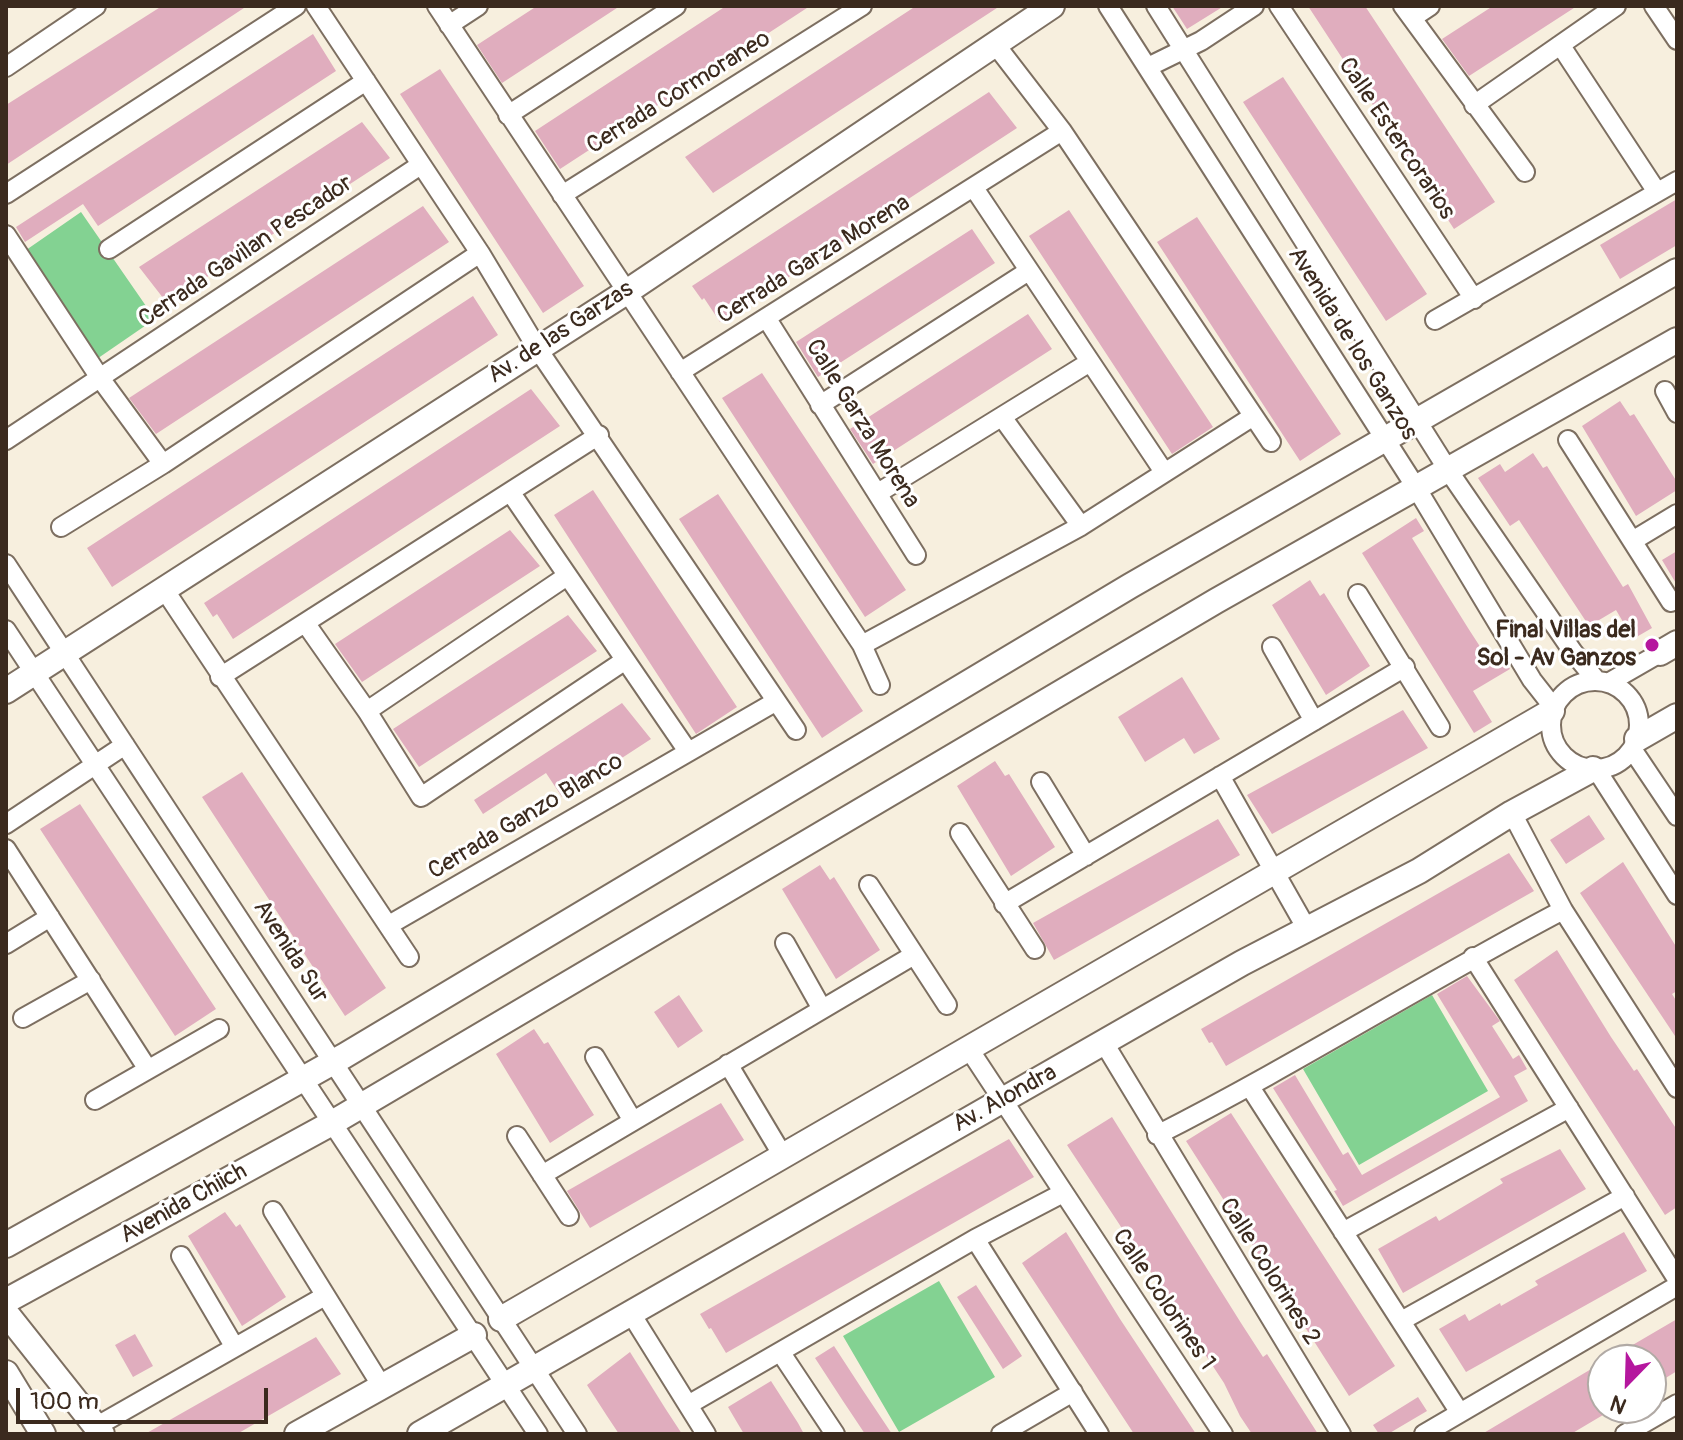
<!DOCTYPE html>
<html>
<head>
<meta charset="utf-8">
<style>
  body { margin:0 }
  #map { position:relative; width:1683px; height:1440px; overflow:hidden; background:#f7efde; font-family:Pangolin,sans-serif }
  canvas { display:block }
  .frame { position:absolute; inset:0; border:8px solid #3b2a1e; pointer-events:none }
  .north { position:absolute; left:1587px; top:1344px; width:80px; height:80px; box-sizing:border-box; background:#fff; border:2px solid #b1aaa5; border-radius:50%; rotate:203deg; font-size:22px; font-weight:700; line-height:32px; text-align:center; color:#3b2a1e }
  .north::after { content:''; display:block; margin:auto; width:28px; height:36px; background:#b5179e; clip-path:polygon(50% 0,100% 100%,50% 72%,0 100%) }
  .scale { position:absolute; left:16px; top:1388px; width:252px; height:36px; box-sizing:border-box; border:4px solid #3b2a1e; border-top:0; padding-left:10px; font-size:24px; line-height:28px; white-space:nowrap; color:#3b2a1e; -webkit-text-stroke:6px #fff; paint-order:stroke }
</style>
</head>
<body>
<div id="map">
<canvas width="1683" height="1440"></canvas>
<div class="frame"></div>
<div class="north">N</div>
<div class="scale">100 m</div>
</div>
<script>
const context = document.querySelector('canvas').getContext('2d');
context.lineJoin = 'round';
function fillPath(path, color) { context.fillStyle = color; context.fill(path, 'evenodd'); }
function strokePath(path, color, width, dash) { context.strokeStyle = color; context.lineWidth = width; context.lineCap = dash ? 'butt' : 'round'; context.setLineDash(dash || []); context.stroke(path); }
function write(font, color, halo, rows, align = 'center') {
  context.font = font + ' Pangolin,sans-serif'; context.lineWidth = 6; context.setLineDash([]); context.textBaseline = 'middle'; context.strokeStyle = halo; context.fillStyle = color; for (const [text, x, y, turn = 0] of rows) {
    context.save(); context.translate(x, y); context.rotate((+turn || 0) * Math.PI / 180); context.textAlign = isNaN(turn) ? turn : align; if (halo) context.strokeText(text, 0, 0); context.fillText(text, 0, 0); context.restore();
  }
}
const green = new Path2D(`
  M81,212L155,319L91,363L16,257Z
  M1432,995L1488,1091L1359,1165L1303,1069Z
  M939,1281L995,1377L899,1432L843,1336Z`);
const building = new Path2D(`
  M162,6H247L6,165V105Z
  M537,6H620L502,83L477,45Z
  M726,6H810L560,169L535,131Z
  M916,6H1000L713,193L685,157Z
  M1172,6H1224L1187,29Z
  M1308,6H1365L1495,202L1454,229Z
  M1493,6H1577L1469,76L1442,39Z
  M313,34L336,71L98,226L83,204L25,242L16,227Z
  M440,69L584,286L543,313L400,94Z
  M1283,77L1427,294L1386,321L1243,102Z
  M989,92L1017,128L720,322L704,298L702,300L692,286Z
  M362,122L390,158L167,303L139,267Z
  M1677,199V245L1620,279L1600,245Z
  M423,206L449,242L156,434L129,398Z
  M1069,210L1213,427L1172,454L1029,236Z
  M1197,217L1341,434L1300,461L1157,242Z
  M972,229L995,263L818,377L796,342Z
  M473,296L498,335L112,587L87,548Z
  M1028,314L1052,349L873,464L850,429Z
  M762,373L906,590L865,617L722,398Z
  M531,389L560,426L233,639L217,614L213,617L204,603Z
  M1620,401L1630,416L1634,414L1677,482V490L1636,516L1582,426Z
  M1533,453L1543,468L1547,466L1623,587L1628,584L1652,628L1633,639L1616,610L1589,626L1519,520L1510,526L1478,478L1500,464L1505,472Z
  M593,490L737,707L696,734L554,515Z
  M718,494L863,711L822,738L679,519Z
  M1416,518L1424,531L1412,538L1468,628L1490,662L1502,655L1510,669L1473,691L1492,722L1474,733L1362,553Z
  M510,530L540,566L362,682L335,644Z
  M1677,551V585L1662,560Z
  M1310,580L1320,596L1324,593L1370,666L1326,695L1272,605Z
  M568,615L597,651L419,767L393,729Z
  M1182,677L1220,739L1194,754L1184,738L1145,762L1118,717Z
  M622,703L651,739L562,797L546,773L483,814L474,800Z
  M1403,710L1428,748L1272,834L1247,795Z
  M995,761L1005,776L1009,774L1055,847L1011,876L957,786Z
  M242,772L386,988L345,1016L202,797Z
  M80,804L216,1009L175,1036L40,829Z
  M1589,815L1605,839L1566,864L1550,840Z
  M1218,819L1240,855L1054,960L1033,923Z
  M1509,853L1534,891L1226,1066L1212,1042L1209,1043L1201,1029Z
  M1623,862L1677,948V991L1672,994L1677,1002V1039L1580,893Z
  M820,865L830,880L834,877L880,950L836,979L782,889Z
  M1557,950L1611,1037L1634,1071L1637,1069L1677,1130V1207L1665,1215L1514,980Z
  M1467,976L1500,1021L1492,1026L1513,1059L1519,1055L1527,1069L1514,1076L1528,1101L1343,1206L1334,1191L1337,1190L1273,1088L1295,1075L1343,1155L1348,1152L1362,1175L1500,1097L1437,994Z
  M679,995L703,1031L678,1048L654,1012Z
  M534,1029L544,1044L548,1042L594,1115L550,1143L496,1054Z
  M721,1103L744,1140L590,1228L567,1191Z
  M1231,1113L1395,1366L1349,1396L1186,1141Z
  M1112,1117L1241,1323L1263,1357L1267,1354L1318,1434H1252L1240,1416L1224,1383L1067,1145Z
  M1009,1139L1034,1177L726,1353L711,1328L709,1329L700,1314Z
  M1560,1149L1586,1189L1403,1293L1378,1249L1436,1216L1439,1221L1503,1183L1500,1179Z
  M225,1212L236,1227L240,1224L286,1297L242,1326L188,1236Z
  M1066,1232L1120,1319L1196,1434H1134L1022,1263Z
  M1624,1232L1647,1271L1466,1372L1439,1329L1465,1314L1469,1321L1500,1303L1501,1306L1538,1285L1535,1281Z
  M976,1285L1022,1356L1003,1369L957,1297Z
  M1677,1319V1371L1651,1387V1360H1607Z
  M135,1334L153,1366L133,1377L115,1345Z
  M316,1337L341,1374L237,1434H145Z
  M834,1346L862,1389L892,1434H865L843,1401L815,1358Z
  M630,1352L665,1408L682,1434H619L607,1416L587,1385Z
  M1603,1362V1415L1571,1434H1482Z
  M771,1381L798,1423L804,1434H744L738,1424L728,1407Z
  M1418,1397L1427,1411L1388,1434H1379L1373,1425Z`);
const minor = new Path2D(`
  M316,6L480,253L537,348L796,730
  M437,6L862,645L880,685
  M1108,6L1417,489L1532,680L1554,708
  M1156,6L1448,470L1573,652L1597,681
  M1279,6L1474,299
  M1403,6L1525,172
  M1654,6L1677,40
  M1412,18L1430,6
  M449,25L478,6
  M995,44L1062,131L1271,442
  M1561,46L1657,192
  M1150,66L1201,41L1254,6
  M6,67L96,6
  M1474,105L1616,6
  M508,115L676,6
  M974,188L1164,472
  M6,194L296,6
  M562,195L862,6
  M6,235L100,378L163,464
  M109,249L366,81
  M767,319L916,555
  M1435,320L1677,181
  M680,372L1062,131
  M1665,391L1677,413
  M820,405L1027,272
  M1002,417L1081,526
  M6,440L419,166
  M1568,440L1671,602
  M511,493L687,750
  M878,493L1090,362
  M61,527L163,464L480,253
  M1634,540L1677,514
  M6,564L577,1434
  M164,589L409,957
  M1358,594L1440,727
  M306,624L367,711L421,797L624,661
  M6,630L538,1434
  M862,645L1081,526L1252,417
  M1272,647L1314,721
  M220,677L599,435
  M1551 725a44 44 0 1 1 88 0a44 44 0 1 1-88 0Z
  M1608,683L1660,653
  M367,711L567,576
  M1632,749L1677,816
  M1596,769L1677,895
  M1220,776L1308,931
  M1041,782L1086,856
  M1512,813L1563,910L1677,1088
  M6,824L125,745
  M960,833L1035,949
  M6,849L147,1068
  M869,885L947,1005
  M1004,904L1405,667
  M389,925L775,702
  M785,943L822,1009
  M6,944L50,917
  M1473,957L1677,1279
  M23,1018L91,980
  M1104,1043L1341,1434
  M969,1049L1223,1434
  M595,1057L633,1121
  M728,1064L783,1156
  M1250,1087L1460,1413
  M95,1100L219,1029
  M1157,1135C1295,1065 1426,982 1563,910
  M517,1136L569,1216
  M542,1175L914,955
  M273,1211L381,1385
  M1343,1232L1569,1108
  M975,1239L1099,1434
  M181,1256L234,1346
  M630,1312L706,1434
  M1401,1321L1625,1196
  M781,1353L835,1434
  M688,1405L975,1239L1063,1193
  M97,1426L325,1296
  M1001,1434L1073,1392
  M1424,1434L1677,1286
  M1625,1434L1677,1404`);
const major = new Path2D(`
  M1660,653L1677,643
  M6,691L628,291L1052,6
  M1637,739L1677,716
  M6,1245L344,1056L1130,586L1677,271
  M6,1301L332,1123L1216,601L1677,340
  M6,1313L102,1434
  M501,1319L1552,711
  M6,1373L43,1434
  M297,1434L474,1335
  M420,1434L1242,963L1419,871L1512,813L1593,769`);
const markers = [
  [1652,645,8,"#b5179e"]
];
const streetNames = [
  ["Cerrada Cormoraneo",679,93,-32],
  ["Calle Estercorarios",1396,139,56],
  ["Cerrada Gavilan Pescador",246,252,-34],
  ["Cerrada Garza Morena",814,260,-32],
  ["Av. de las Garzas",561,333,-33],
  ["Avenida de los Ganzos",1352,344,58],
  ["Calle Garza Morena",862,424,58],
  ["Cerrada Ganzo Blanco",526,817,-31],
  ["Avenida Sur",290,952,57],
  ["Av. Alondra",1005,1099,-29],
  ["Avenida Chiich",184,1204,-29],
  ["Calle Colorines 2",1269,1272,58],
  ["Calle Colorines 1",1163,1300,56]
];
const poiNames = [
  ["Final Villas del",1636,631],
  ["Sol - Av Ganzos",1636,659]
];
fillPath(green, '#83d292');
fillPath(building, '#e0adbe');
strokePath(minor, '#7d6f61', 22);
strokePath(major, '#7d6f61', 28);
strokePath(minor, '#fff', 18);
strokePath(major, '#fff', 24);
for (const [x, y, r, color] of markers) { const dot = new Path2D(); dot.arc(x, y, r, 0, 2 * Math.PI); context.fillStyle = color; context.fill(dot); strokePath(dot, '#fff', 3); }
write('24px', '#3b2a1e', '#fff', streetNames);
write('bold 24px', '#3b2a1e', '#fff', poiNames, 'right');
</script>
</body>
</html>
